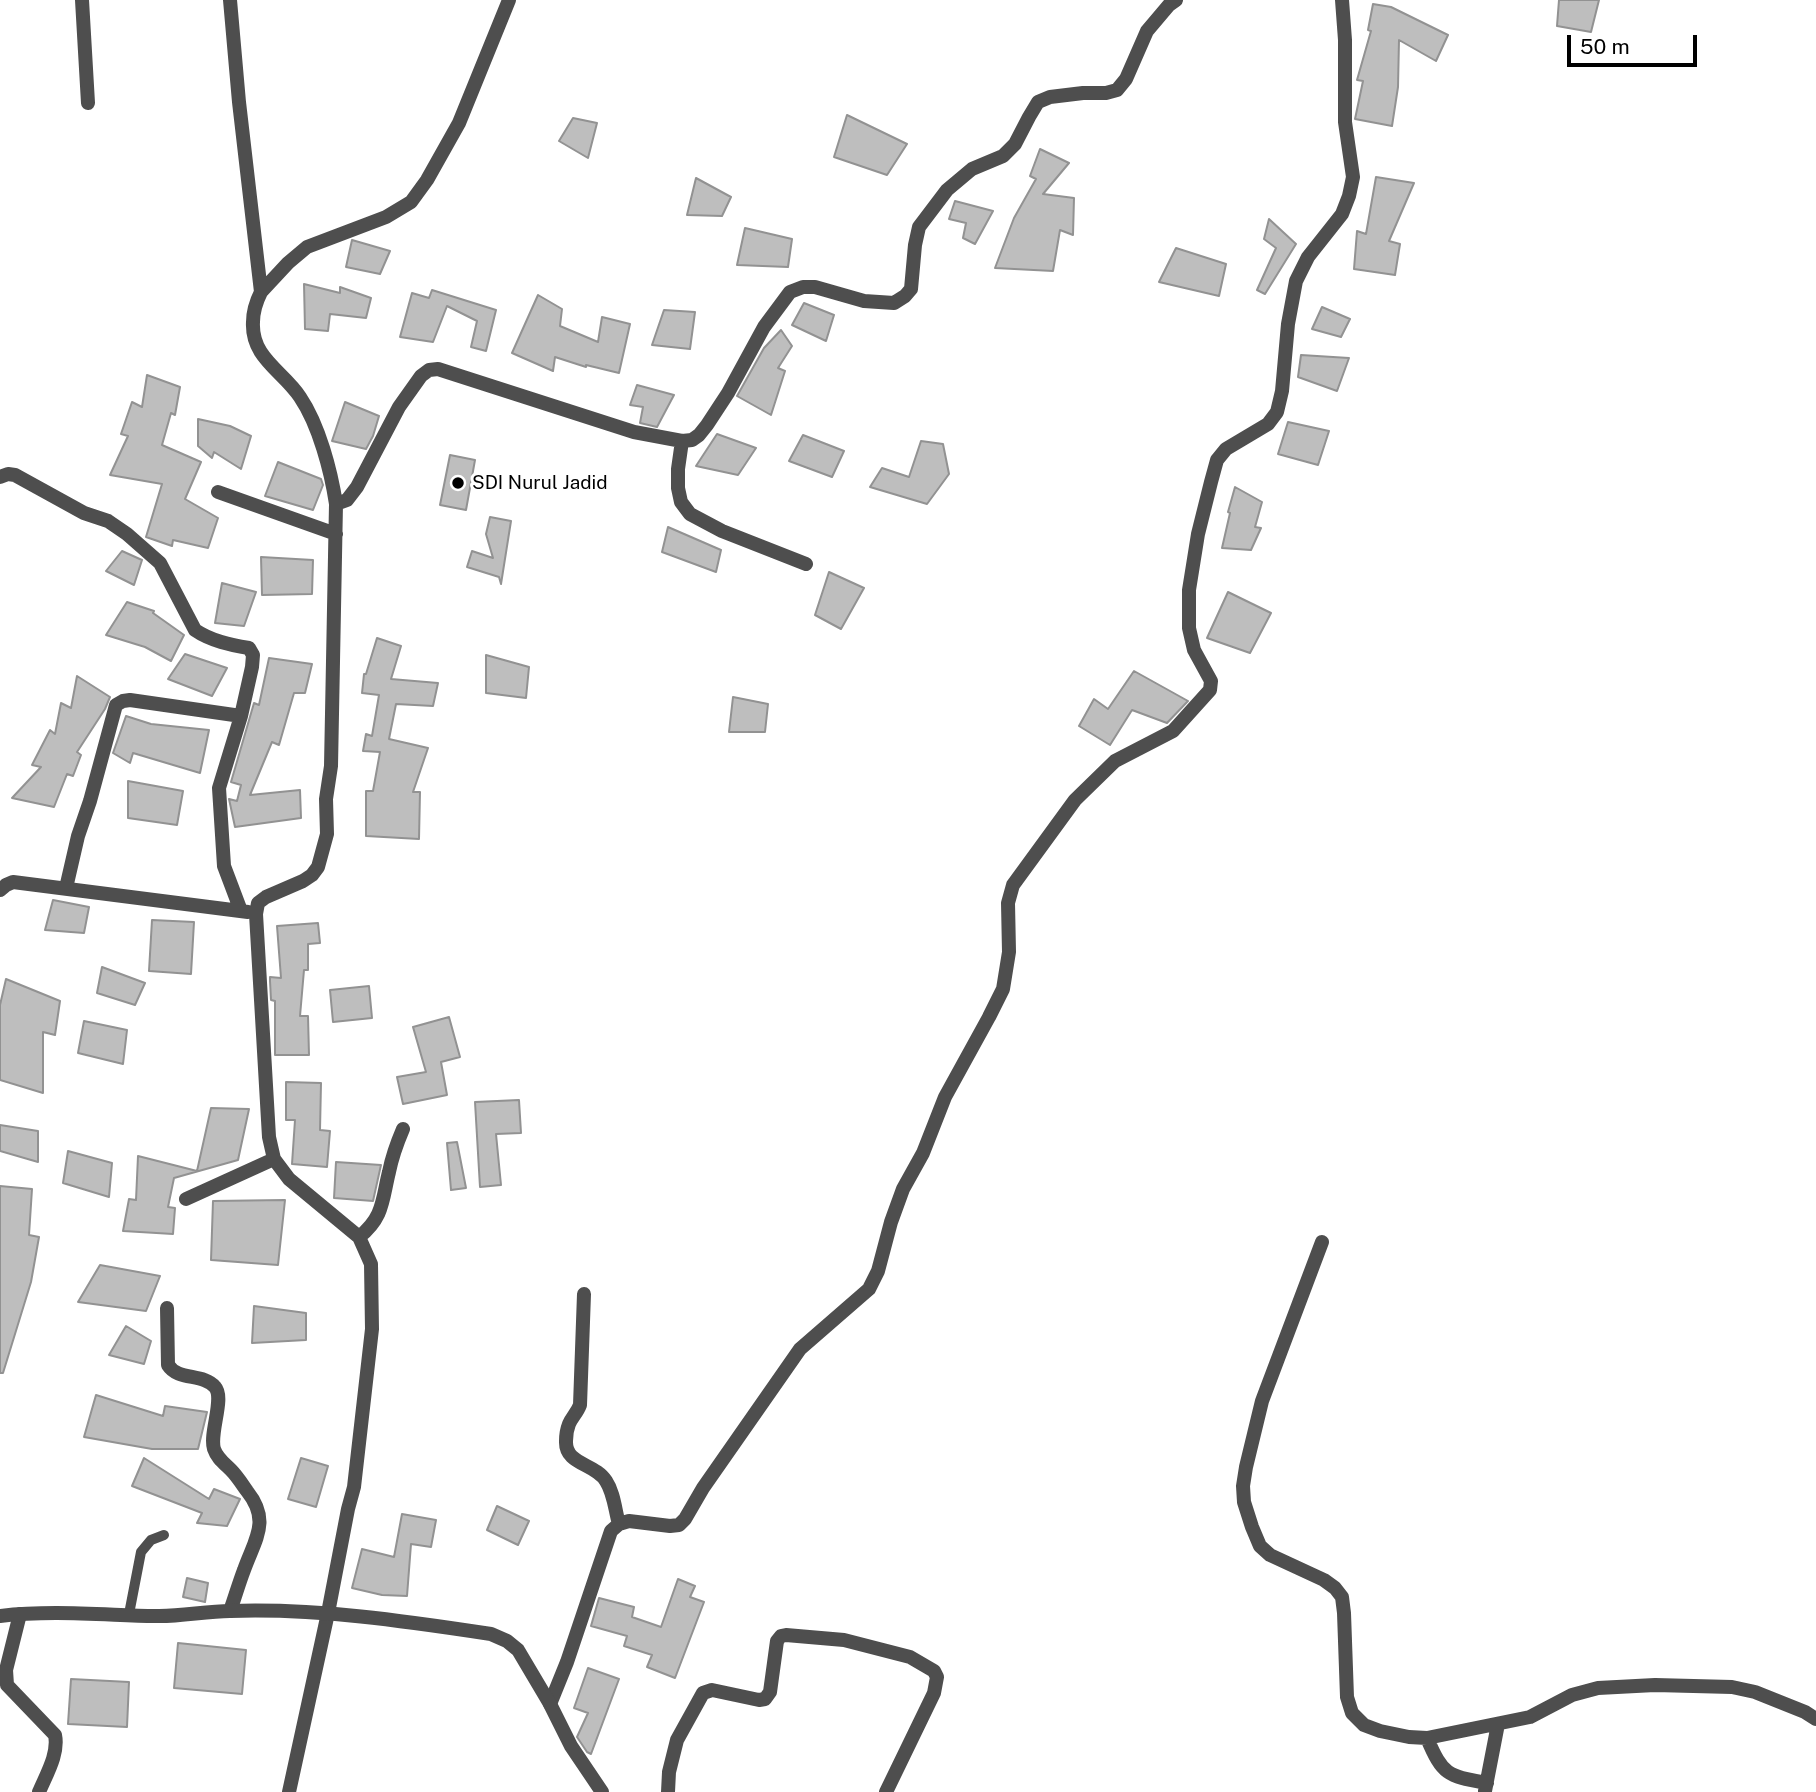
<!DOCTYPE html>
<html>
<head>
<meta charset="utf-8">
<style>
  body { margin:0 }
  #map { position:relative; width:1816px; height:1792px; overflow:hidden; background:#fff; font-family:"Public Sans",sans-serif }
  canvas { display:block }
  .scale { position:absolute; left:1567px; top:35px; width:130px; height:32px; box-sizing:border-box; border:4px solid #000; border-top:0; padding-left:9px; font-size:21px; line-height:24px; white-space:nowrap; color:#000; -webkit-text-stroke:5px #fff; paint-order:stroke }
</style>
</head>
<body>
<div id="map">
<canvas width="1816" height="1792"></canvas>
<div class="scale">50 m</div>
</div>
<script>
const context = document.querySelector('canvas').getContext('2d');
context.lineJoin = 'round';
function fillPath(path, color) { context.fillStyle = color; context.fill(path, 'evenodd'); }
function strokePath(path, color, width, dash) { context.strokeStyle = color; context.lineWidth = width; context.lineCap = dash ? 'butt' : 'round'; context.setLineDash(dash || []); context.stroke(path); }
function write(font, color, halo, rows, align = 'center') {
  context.font = font + ' "Public Sans",sans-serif'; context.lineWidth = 6; context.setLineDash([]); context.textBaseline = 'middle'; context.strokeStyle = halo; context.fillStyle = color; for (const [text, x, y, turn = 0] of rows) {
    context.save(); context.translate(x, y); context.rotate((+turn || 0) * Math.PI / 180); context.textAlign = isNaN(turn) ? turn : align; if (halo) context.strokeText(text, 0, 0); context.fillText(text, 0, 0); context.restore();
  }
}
const building = new Path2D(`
  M1559,0H1599L1591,32L1557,26Z
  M1373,4L1391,7L1448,35L1436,61L1399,40L1398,87L1392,126L1355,119L1363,81L1357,80L1371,31L1368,30Z
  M847,115L907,144L887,175L834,157Z
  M573,118L597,123L588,158L559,141Z
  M1040,149L1069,163L1043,194L1074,198L1073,235L1060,230L1053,271L995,268L1014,218L1036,179L1030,176Z
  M1376,177L1414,183L1389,241L1400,244L1395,275L1354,269L1357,231L1366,234Z
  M696,178L731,197L722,216L687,215Z
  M955,201L993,211L975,244L963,238L966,223L949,219Z
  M1269,219L1296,244L1265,294L1257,290L1276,248L1264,239Z
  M745,228L792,239L788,267L737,265Z
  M352,240L390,251L380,274L346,267Z
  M1176,248L1226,264L1219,296L1159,282Z
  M304,284L340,293V287L371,298L366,318L330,314L328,331L305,329Z
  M432,290L496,310L486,351L471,347L477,321L447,306L433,342L400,337L412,293L429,298Z
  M538,295L562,309L560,326L598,342L602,317L630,324L619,373L586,365V367L555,357L553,371L512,353Z
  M804,303L834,315L826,341L792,325Z
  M1322,307L1350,319L1341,337L1312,329Z
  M664,310L695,312L690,349L652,345Z
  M781,330L792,346L778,368L785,371L771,415L737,396L764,348Z
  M1301,355L1349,358L1337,391L1298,377Z
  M147,375L180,387L175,415L171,413L162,445L201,462L185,499L218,518L208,548L173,540L172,546L146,537L162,484L110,475L128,436L121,434L132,402L142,407Z
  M637,385L674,395L657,427L640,423L643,407L630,405Z
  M345,402L379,416L373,436L366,449L332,441Z
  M198,419L230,426L251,436L241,469L214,452L212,458L198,446Z
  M1288,422L1329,431L1318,465L1278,454Z
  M717,434L756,448L738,475L696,466Z
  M803,435L844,451L832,477L789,461Z
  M921,441L943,444L949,474L927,504L870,487L882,468L909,477Z
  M450,455L475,460L466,510L440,505Z
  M278,462L321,479L323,485L313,510L265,496Z
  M1235,487L1262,502L1255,527L1261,528L1251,550L1222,548L1230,513L1228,512Z
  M490,517L511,521L501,584L499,577L467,567L472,551L493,558L486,534Z
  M668,527L721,550L716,572L662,552Z
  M122,551L142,560L134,585L106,571Z
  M261,557L313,560L312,594L262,595Z
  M829,572L864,588L841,629L815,615Z
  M222,583L256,592L244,626L215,623Z
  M1228,592L1271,613L1250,653L1207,638Z
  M127,602L154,611L153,613L184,635L171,661L145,647L106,635Z
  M377,638L401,646L391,679L438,683L433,706L396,704L389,739L428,748L413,792H420L419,839L366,836V791H373L380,752L363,751L366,734L372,736L379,695L362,693L364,674H366Z
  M185,654L227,668L212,696L168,679Z
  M486,655L529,667L526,698L486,693Z
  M269,658L312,664L305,693H294L279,745L272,742L250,795L300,790L301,818L235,827L229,799L237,801L241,785L231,782L254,703L259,705Z
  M1134,671L1188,701L1167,723L1132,710L1110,745L1079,726L1094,699L1108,709Z
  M77,676L110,697L105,709L77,752L81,755L73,776L67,774L54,807L12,798L41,767L32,765L50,730L55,734L61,703L71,708Z
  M733,697L768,704L765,732H729Z
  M126,716L151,724L209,730L200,773L133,753L130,763L113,753Z
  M128,781L183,791L177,825L128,818Z
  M53,900L89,907L84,933L45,930Z
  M152,920L194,922L191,974L149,971Z
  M318,923L320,943L308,944V970H304L300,1016H308L309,1055H275V1001L271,1000L270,981V977L281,978L277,926Z
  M102,967L145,983L135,1005L97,993Z
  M6,979L60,1001L55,1035L43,1032V1093L0,1080V1005Z
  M369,986L372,1018L333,1022L330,990Z
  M449,1017L460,1057L441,1062L447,1095L403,1104L397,1077L426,1072L413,1027Z
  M84,1021L127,1030L123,1064L78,1053Z
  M286,1082L321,1083L320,1130L330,1131L327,1167L292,1164L295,1120H286Z
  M519,1100L521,1133L496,1134L501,1185L480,1187L475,1102Z
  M211,1108L249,1109L238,1160L174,1178L168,1207L175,1208L173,1234L123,1231L129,1199L136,1200L138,1156L197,1171Z
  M0,1125L38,1131V1162L0,1151Z
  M457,1142L466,1188L451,1190L447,1143Z
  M68,1151L112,1163L109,1197L63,1183Z
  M336,1162L381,1165L373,1201L334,1198Z
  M0,1186L32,1189L29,1235L39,1237L31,1282L3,1373H0Z
  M285,1200L278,1265L211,1260L213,1201Z
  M100,1265L160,1276L146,1311L78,1302Z
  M254,1306L306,1313V1340L252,1343Z
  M126,1326L151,1341L144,1364L109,1355Z
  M96,1395L163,1416L165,1406L207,1412L198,1449H152L84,1437Z
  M144,1458L209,1499L214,1489L240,1499L227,1526L197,1523L202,1513L132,1486Z
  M301,1458L328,1466L316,1507L288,1499Z
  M497,1506L529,1521L518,1545L487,1530Z
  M402,1514L436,1520L431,1547L411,1544L407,1596L382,1595L352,1588L362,1549L394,1557Z
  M187,1578L208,1583L205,1602L183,1597Z
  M678,1579L695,1586L690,1597L704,1602L675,1678L647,1667L652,1655L624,1646L627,1636L591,1626L599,1598L634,1607L632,1617L661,1627Z
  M178,1643L246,1650L242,1694L174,1688Z
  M588,1668L619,1679L591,1754L587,1752L577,1737L588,1713L574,1708Z
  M71,1679L129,1682L127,1727L68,1724Z`);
const service = new Path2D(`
  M129,1614L141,1552L151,1540L164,1535`);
const minor = new Path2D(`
  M82,0L88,103
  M230,0L239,102L261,292C256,302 253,310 253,322C251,358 283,371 300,397C319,425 331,471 336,504L331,766L326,799L327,834L318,867L312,875L303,881L266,897L258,903L256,914L269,1137L274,1159L289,1179L359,1237L371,1264L372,1329L354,1487L348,1509L328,1613L289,1792
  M261,292L288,263L307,247L386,217L411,202L427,180L459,123L509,0
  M682,441L678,469V488L681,502L690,514L722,531L806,564
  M0,477L8,474L15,475L84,513L108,521L127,534L160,563L195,630C211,641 231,645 249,648L253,655L252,667L241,716L219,788L224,866L241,911
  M218,492L336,534
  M336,504L347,500L357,487L399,407L421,376L429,370L438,369L634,432L682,441L692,440L699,435L707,425L728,393L764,327L790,292L803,287H815L864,301L894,303L905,296L911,289L915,245L919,227L947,190L972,169L1003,156L1015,144L1029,117L1038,102L1050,97L1083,93H1106L1117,90L1126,79L1147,31L1169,5L1176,0
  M66,888L78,836L90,801L116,705L123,701L130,700L241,716
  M0,890L6,885L13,882L248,912
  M186,1199L274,1159
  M359,1237C384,1217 382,1200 389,1172C392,1157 397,1143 403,1129
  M1322,1242L1262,1401L1246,1467L1243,1486L1244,1502L1252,1527L1260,1546L1270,1555L1324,1580L1335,1588L1342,1597L1344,1613L1347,1697L1352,1713L1364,1725L1380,1731L1409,1737L1427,1738L1530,1717L1572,1695L1598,1688L1655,1685L1732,1687L1755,1692L1805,1712L1816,1719
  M584,1294L580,1405C577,1413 572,1417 569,1424C567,1429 566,1436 566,1441C565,1465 595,1463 606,1481C614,1493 615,1510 619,1524
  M167,1308L168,1365C178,1381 203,1373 215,1387C225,1398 209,1433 214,1449C217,1458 224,1463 231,1470C237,1476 242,1484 247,1491C271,1521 255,1539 244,1570C239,1583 235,1597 230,1611
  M20,1614L6,1670L7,1685L55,1735C59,1754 46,1775 39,1792
  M550,1704L567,1662L611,1531L619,1524L629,1521L670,1526L679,1525L685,1519L703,1488L800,1349L869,1289L878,1271L891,1222L903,1189L923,1153L945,1097L989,1017L1003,989L1009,952L1008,903L1013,885L1075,800L1115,761L1173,731L1210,690L1211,681L1194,650L1189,628V590L1198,534L1211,482L1217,460L1226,449L1268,424L1277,412L1282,391L1288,324L1296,281L1308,257L1342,214L1349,196L1353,177L1345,122V40L1342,0
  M1427,1738C1443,1776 1448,1776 1487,1783
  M1485,1791L1498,1724
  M668,1792L669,1772L677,1740L703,1693L712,1690L759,1700L765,1699L770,1692L777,1641L781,1636L786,1635L844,1640L910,1657L934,1671L937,1677L934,1693L886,1792`);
const tertiary = new Path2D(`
  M0,1616C51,1610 104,1615 155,1616C180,1617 205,1611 230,1611C317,1608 405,1621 491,1634L507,1641L518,1650L550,1704L571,1746L602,1792`);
const markers = [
  [458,483,7,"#000"]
];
const poiNames = [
  ["SDI Nurul Jadid",472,483]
];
fillPath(building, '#bebebe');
strokePath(building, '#929292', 2);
strokePath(service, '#4e4e4e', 10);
strokePath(minor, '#4e4e4e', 14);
strokePath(tertiary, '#4e4e4e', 14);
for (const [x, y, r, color] of markers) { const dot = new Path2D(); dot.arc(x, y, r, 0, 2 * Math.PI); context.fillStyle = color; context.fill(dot); strokePath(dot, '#fff', 2.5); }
write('19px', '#000', '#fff', poiNames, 'left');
</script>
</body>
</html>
